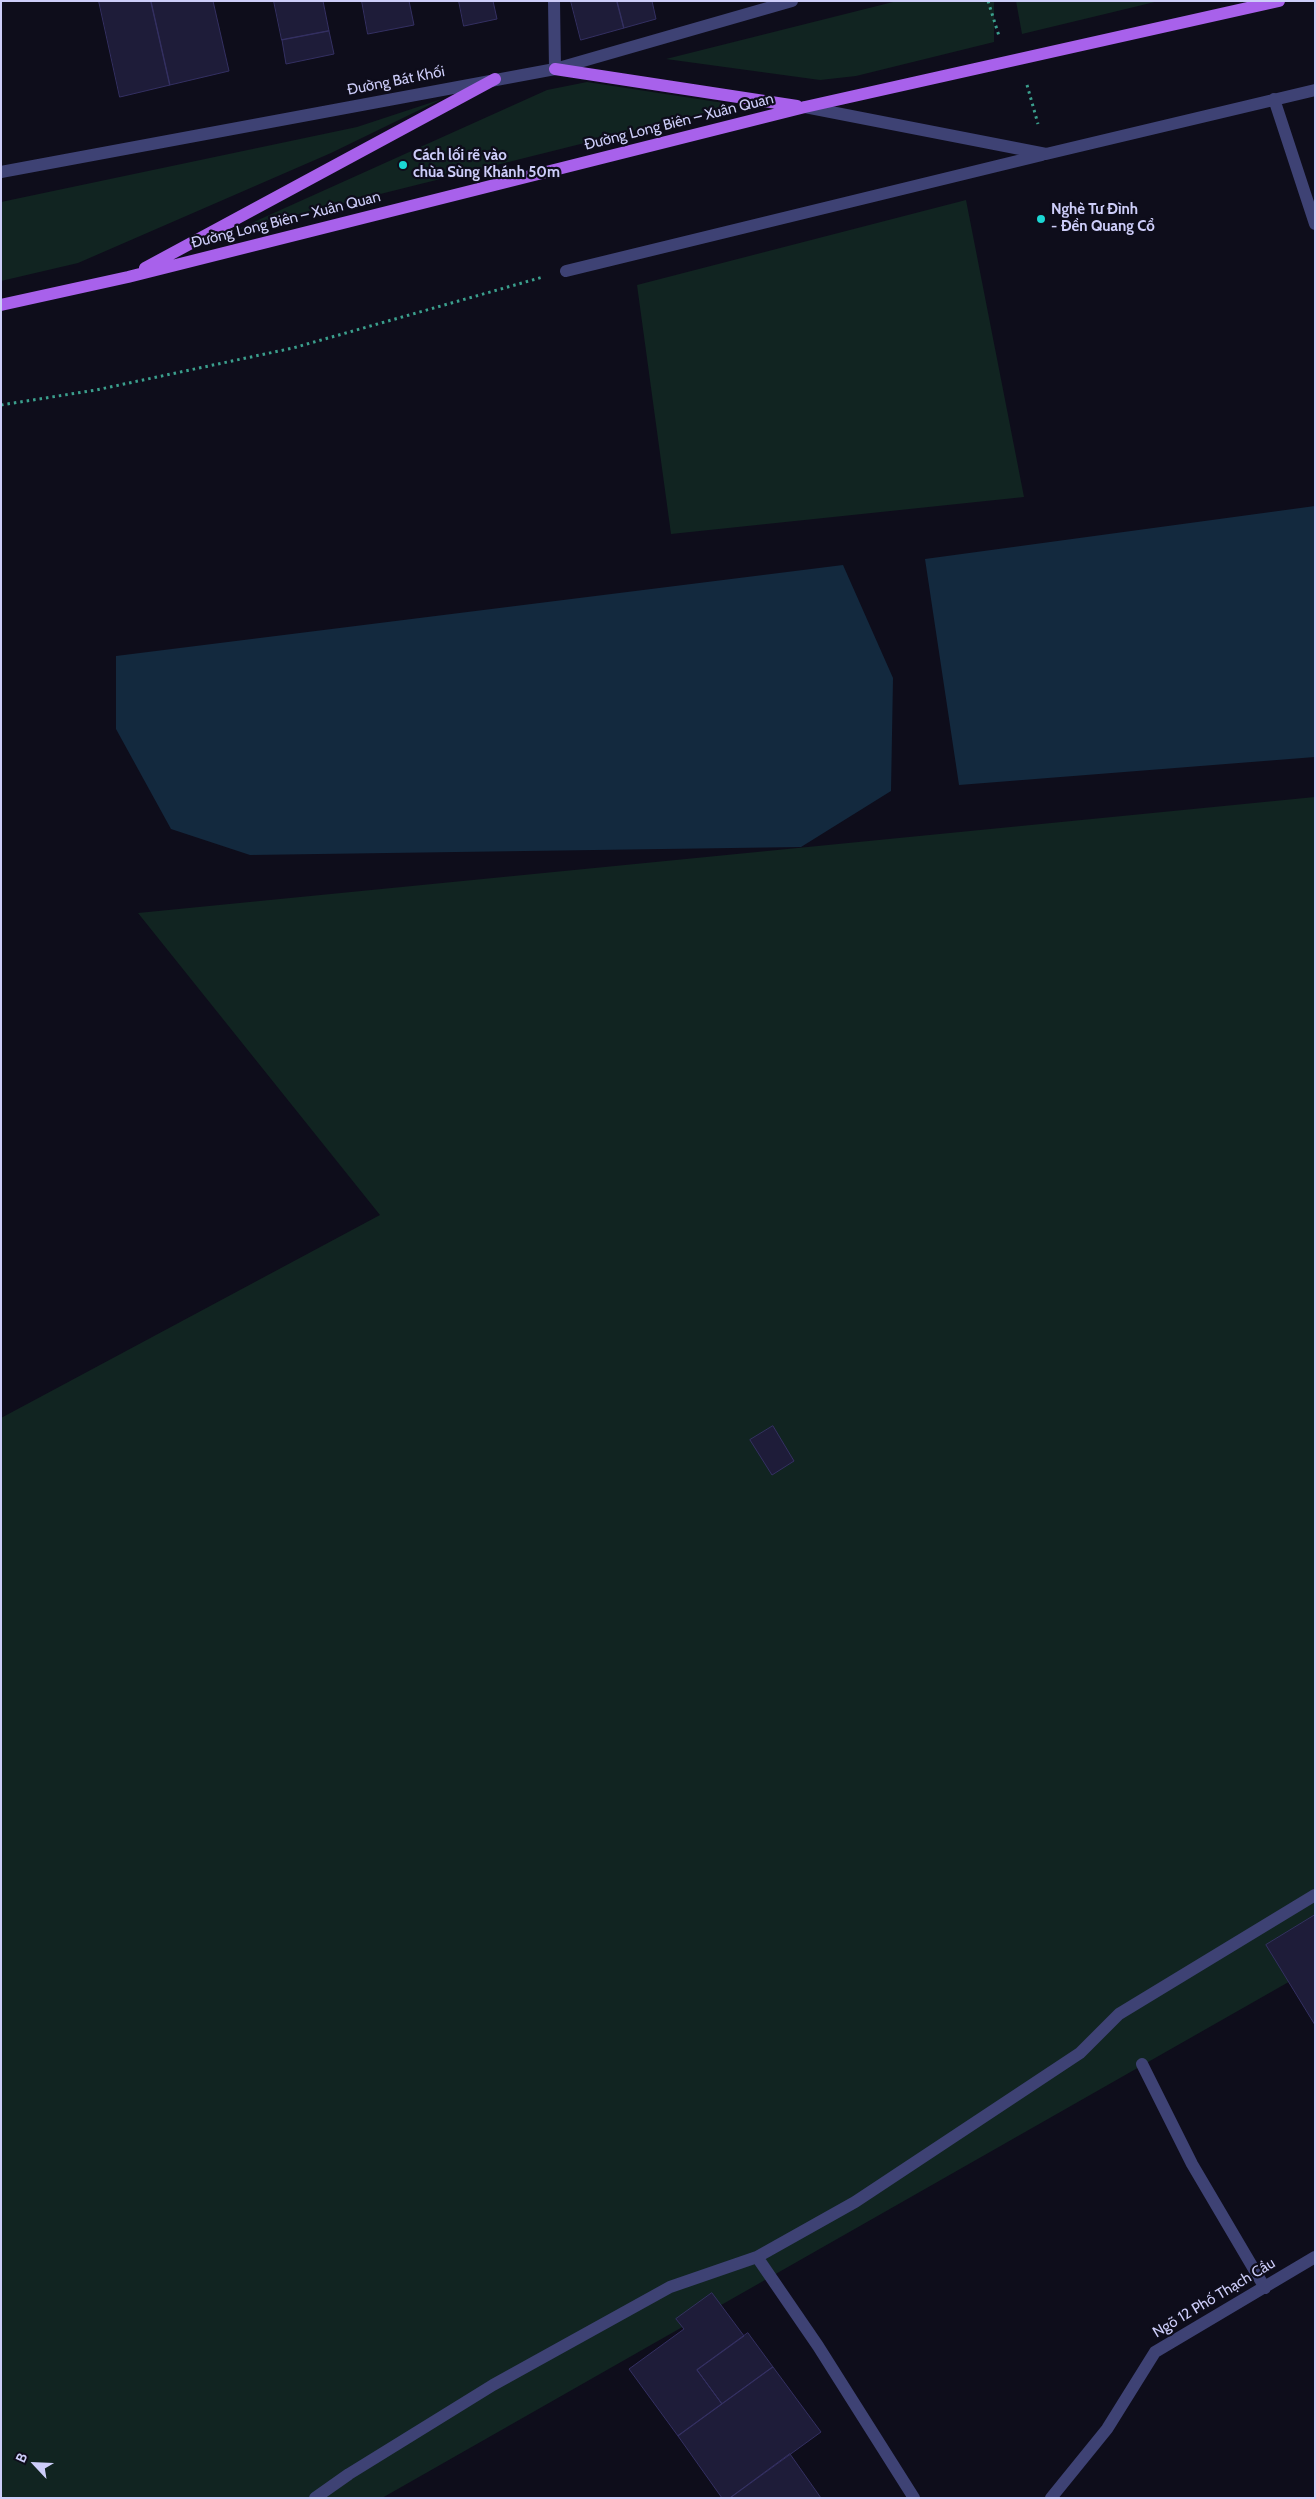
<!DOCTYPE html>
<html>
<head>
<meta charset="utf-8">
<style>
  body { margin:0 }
  #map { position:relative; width:1316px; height:2499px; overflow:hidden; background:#0e0d1b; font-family:Cabin,sans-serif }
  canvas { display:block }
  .frame { position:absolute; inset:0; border:2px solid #cdcdf9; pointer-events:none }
  .north { position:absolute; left:10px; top:2439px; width:50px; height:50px; -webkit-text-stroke:4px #0e0d1b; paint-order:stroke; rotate:295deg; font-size:14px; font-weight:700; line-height:20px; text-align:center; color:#cdcdf9 }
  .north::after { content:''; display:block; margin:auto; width:18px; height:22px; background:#cdcdf9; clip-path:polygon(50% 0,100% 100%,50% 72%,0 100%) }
</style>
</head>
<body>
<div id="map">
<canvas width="1316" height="2499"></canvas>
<div class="frame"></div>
<div class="north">B</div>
</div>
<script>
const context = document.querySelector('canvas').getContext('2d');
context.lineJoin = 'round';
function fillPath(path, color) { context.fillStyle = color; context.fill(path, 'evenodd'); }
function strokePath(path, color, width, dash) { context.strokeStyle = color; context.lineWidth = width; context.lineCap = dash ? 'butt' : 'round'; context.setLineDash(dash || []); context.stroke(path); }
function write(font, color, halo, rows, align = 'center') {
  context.font = font + ' Cabin,sans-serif'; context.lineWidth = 4.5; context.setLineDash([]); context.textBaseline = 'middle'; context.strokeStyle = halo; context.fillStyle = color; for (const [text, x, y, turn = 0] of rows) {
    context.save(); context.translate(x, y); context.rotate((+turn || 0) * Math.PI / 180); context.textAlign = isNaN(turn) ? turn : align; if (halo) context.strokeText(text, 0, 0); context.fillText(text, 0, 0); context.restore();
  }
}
const green = new Path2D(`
  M897,1H994V42L856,76L820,80L666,59Z
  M1016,1H1159L1022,34Z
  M587,82L737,105L236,230L547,90Z
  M442,99L331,153L78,263L1,281V202L357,127Z
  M966,200L1024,497L671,534L637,285Z
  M1315,797V1967L382,2498H1V1418L380,1215L138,913Z`);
const water = new Path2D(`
  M1315,506V757L959,785L925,559Z
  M843,565L893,678L891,791L801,847L250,855L171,829L116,729V656Z`);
const building = new Path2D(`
  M99,1H151L170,85L120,97Z
  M151,1H213L229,71L170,85Z
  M274,1H323L329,31L282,40Z
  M362,1H409L414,25L368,34Z
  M459,1H493L497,19L464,26Z
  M571,1H617L624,28L581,40Z
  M617,1H652L656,19L624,28Z
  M329,31L334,54L286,64L282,40Z
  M773,1426L794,1461L772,1475L750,1440Z
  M1315,1915V2025L1266,1945Z
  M712,2293L744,2336L697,2370L722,2404L678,2436L629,2369L684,2329L676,2319Z
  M748,2333L773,2367L722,2404L697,2370Z
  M773,2367L821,2432L730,2498H722L678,2436Z
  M790,2454L821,2498H730Z`);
const path = new Path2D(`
  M988,1L999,36
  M1027,85L1038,124
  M1,405L96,390L293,348L543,277`);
const minor = new Path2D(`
  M554,1L555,69
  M1274,99L1315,224
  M805,107L1046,154L1315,90
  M1,172L555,69L792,1
  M566,271L1042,155
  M1142,2064L1192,2164L1265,2288
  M315,2498L349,2474L493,2385L670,2287L757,2257
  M914,2498L818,2346L757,2257L855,2202L1080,2053L1119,2014L1315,1895
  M1051,2498L1107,2429L1155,2352L1315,2257`);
const major = new Path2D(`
  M555,69L797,106
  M145,268L495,79
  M1,305L128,277L805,107L1279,1`);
const markers = [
  [403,165,5,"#1bd7d4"],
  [1041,219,5,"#1bd7d4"]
];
const streetNames = [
  ["Đường Bát Khối",396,81,-11],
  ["Đường Long Biên – Xuân Quan",679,122,-14],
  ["Đường Long Biên – Xuân Quan",286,220,-14],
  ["Ngõ 12 Phố Thạch Cầu",1214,2298,-31]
];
const poiNames = [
  ["Cách lối rẽ vào",413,156],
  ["chùa Sùng Khánh 50m",413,173],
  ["Nghè Tư Đình",1051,210],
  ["- Đền Quang Cổ",1051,227]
];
fillPath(green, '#112421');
fillPath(water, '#13293e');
fillPath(building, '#1e1c39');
strokePath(building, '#343062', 1);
strokePath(path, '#3b9f8d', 3, [2.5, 4]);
strokePath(minor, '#3e4274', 12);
strokePath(major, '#a861eb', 12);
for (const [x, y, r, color] of markers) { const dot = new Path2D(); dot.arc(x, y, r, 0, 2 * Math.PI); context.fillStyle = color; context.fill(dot); strokePath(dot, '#0e0d1b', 2); }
write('15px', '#cdcdf9', '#0e0d1b', streetNames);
write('bold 15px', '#cdcdf9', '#0e0d1b', poiNames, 'left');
</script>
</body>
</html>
